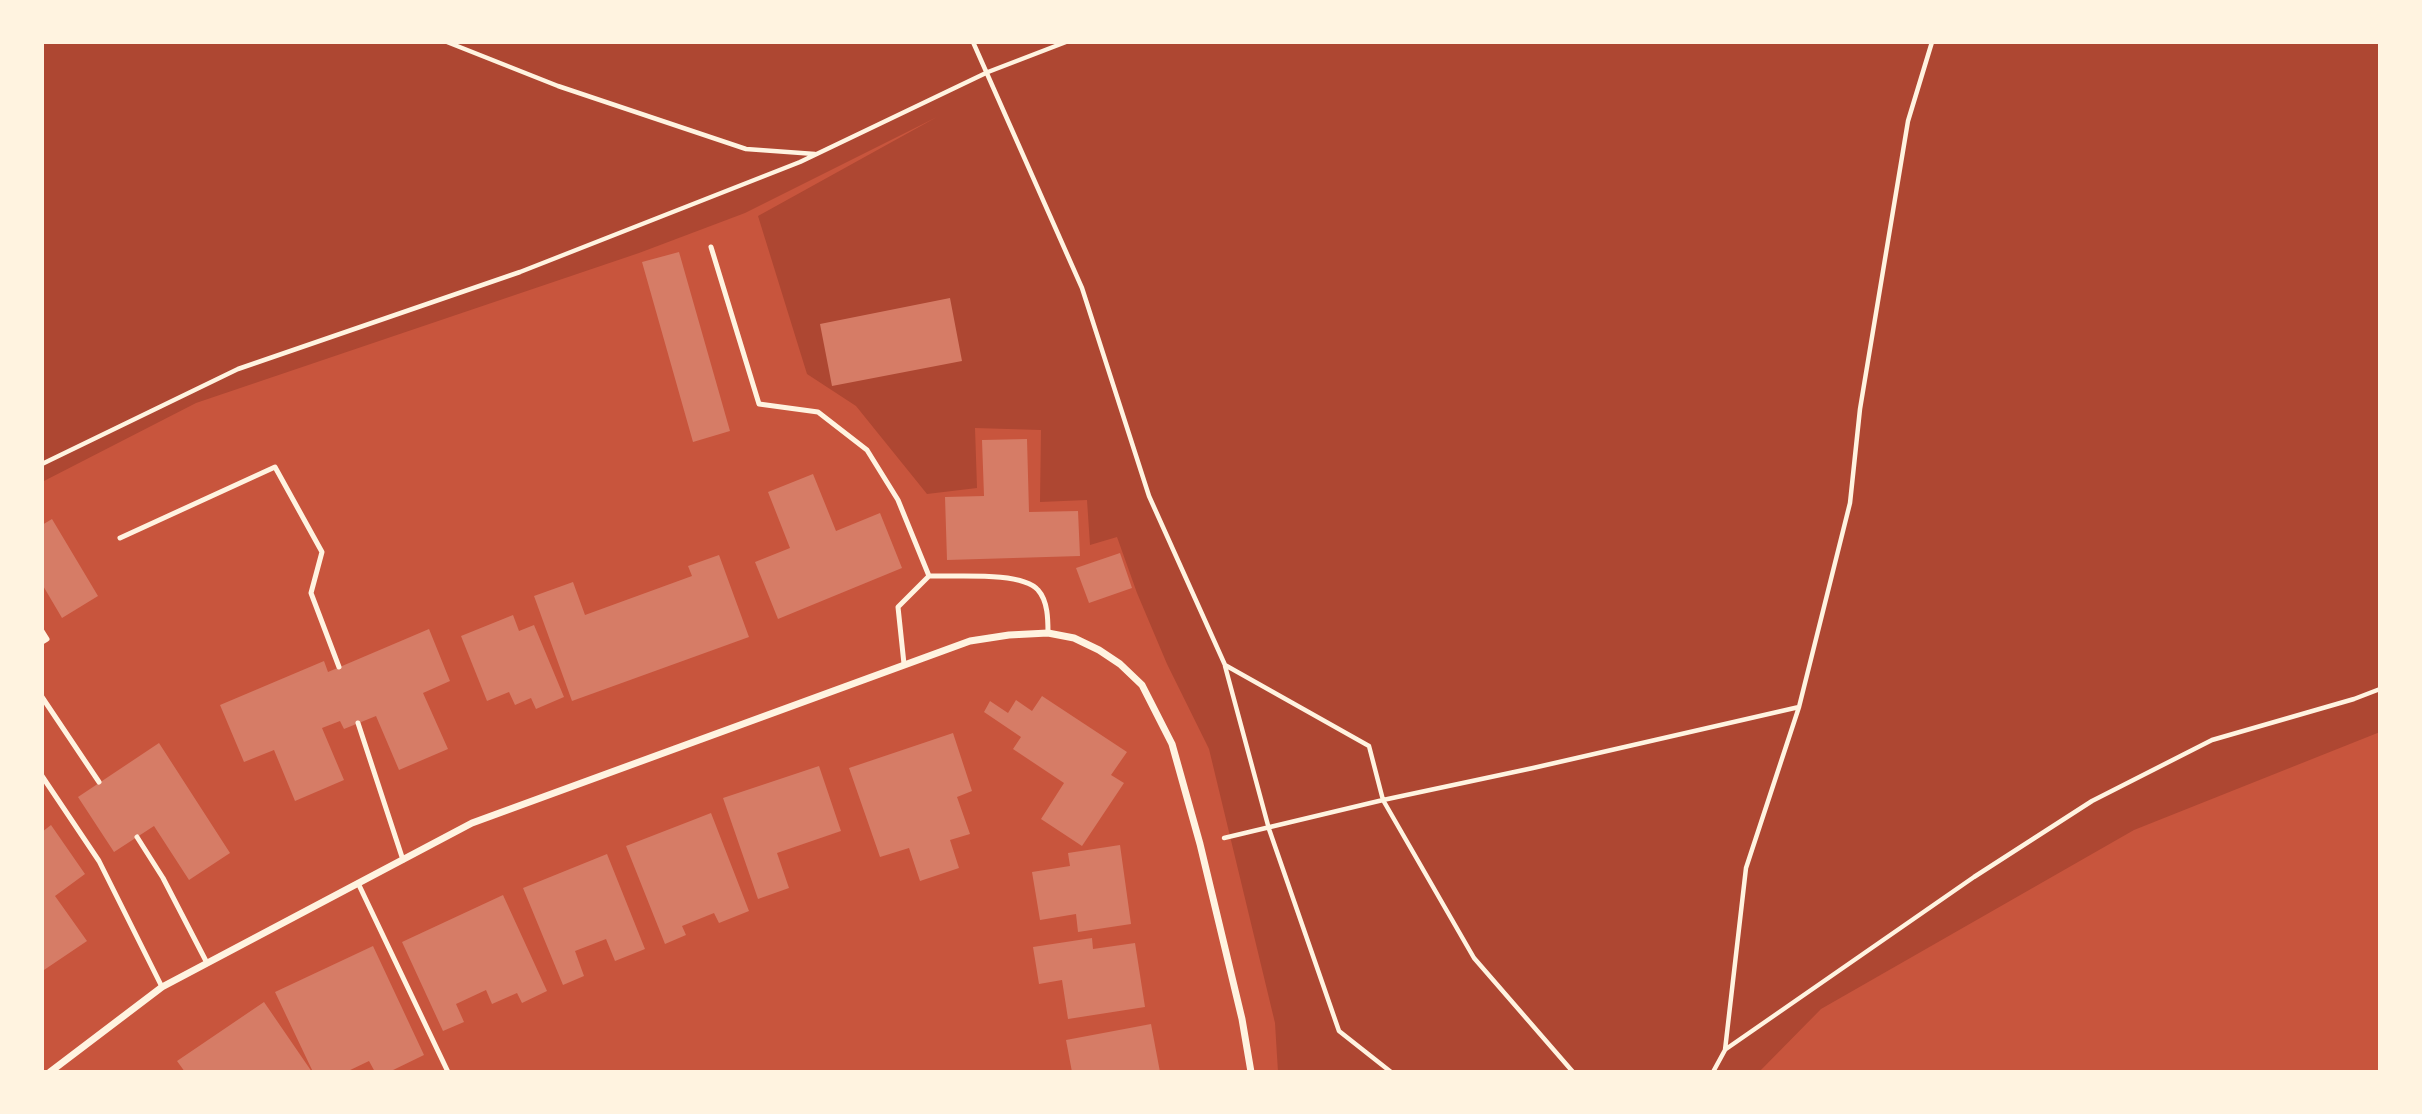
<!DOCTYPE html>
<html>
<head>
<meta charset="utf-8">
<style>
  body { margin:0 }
  #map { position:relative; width:2422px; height:1114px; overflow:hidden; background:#c8553d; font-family:"Exo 2",sans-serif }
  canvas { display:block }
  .frame { position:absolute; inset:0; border:44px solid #fff3e0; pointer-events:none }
</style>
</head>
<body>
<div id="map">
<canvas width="2422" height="1114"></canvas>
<div class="frame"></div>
</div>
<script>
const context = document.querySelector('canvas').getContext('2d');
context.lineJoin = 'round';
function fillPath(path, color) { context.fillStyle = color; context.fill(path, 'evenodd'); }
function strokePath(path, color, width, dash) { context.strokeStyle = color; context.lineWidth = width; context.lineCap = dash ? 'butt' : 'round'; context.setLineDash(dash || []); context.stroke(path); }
const green = new Path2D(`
  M42,42H2380V732L2134,830L1821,1009L1759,1072H1278L1275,1023L1209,749L1167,664L1137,593L1117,537L1090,545L1087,500L1040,502L1041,430L975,428L977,488L927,494L856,406L807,374L758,216L937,117L745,213L639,253L196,403L42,482Z`);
const building = new Path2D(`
  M679,252L730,431L693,442L642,262Z
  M950,298L962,361L832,386L820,324Z
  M1027,439L1029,512L1078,511L1080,556L947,560L945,497L984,496L982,440Z
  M813,474L836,531L880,513L902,568L778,619L755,562L790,548L768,492Z
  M52,519L98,596L62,618L42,584V525Z
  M1120,553L1132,588L1089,603L1076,568Z
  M719,555L749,637L572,701L534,596L573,582L585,615L692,576L688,566Z
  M513,615L519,631L534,625L564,697L536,709L531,698L515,705L509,692L487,701L461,636Z
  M429,629L450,681L423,693L448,749L399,770L376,716L344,729L340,721L322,728L344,780L295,801L274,750L244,762L220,705L324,661L328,672Z
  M1042,696L1127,752L1111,775L1124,783L1082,846L1041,819L1064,783L1013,749L1021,737L984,712L990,701L1008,713L1016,700L1032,711Z
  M953,733L972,791L957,797L970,834L950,840L959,868L920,881L909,848L880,857L849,768Z
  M159,743L230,853L189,880L154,826L114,852L78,797Z
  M819,766L841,831L777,853L789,888L758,899L723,798Z
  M711,813L749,911L719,923L714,913L682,926L686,935L665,944L626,846Z
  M51,825L85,874L55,896L87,941L44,970L42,967V832Z
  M1120,845L1131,924L1078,932L1076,914L1040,920L1032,872L1070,866L1068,853Z
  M607,854L645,949L615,961L606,939L575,951L584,976L563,985L523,888Z
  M503,895L547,991L522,1003L517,993L492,1004L486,990L456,1004L464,1022L443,1031L402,942Z
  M1092,938L1093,949L1135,943L1145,1007L1068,1019L1062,980L1039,984L1033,947Z
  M373,946L424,1055L389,1072H375L369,1061L346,1072H313L275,992Z
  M264,1002L312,1072H185L177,1061Z
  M1151,1024L1160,1072H1072L1066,1040Z`);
const path = new Path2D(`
  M447,42L558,86L746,149L815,154
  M973,42L1082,288L1149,496L1225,665L1369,746L1383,800L1474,958L1573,1072
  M42,464L238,369L520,272L800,162L988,72L1066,42
  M1225,666L1269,829L1339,1031L1391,1072
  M1224,838L1383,800L1533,768L1799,707
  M1726,1049L1974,877L2092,801L2212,740L2354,699L2380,689
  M1713,1072L1725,1050L1746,868L1799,707L1850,503L1860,409L1908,121L1932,42`);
const service = new Path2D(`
  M711,247L759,404L818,412L867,450L898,500L929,576C954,577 1022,571 1038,590C1048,601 1048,620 1048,633
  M120,538L275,467L322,552L311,593L339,667
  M42,631L47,639L42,642
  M904,664L898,607L929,576
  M42,697L99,782
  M358,723L403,860
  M42,776L99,861L162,987
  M137,837L163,878L207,963
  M358,883L448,1072`);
const minor = new Path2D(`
  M50,1072L162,987L472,823L970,641L1009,635L1048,633L1074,638L1099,650L1120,664L1142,685L1172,744L1200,844L1242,1019L1251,1072`);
fillPath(green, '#ae4732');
fillPath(building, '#d67c66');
strokePath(path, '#fff3e0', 4.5);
strokePath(service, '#fff3e0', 5);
strokePath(minor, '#fff3e0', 7);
</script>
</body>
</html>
